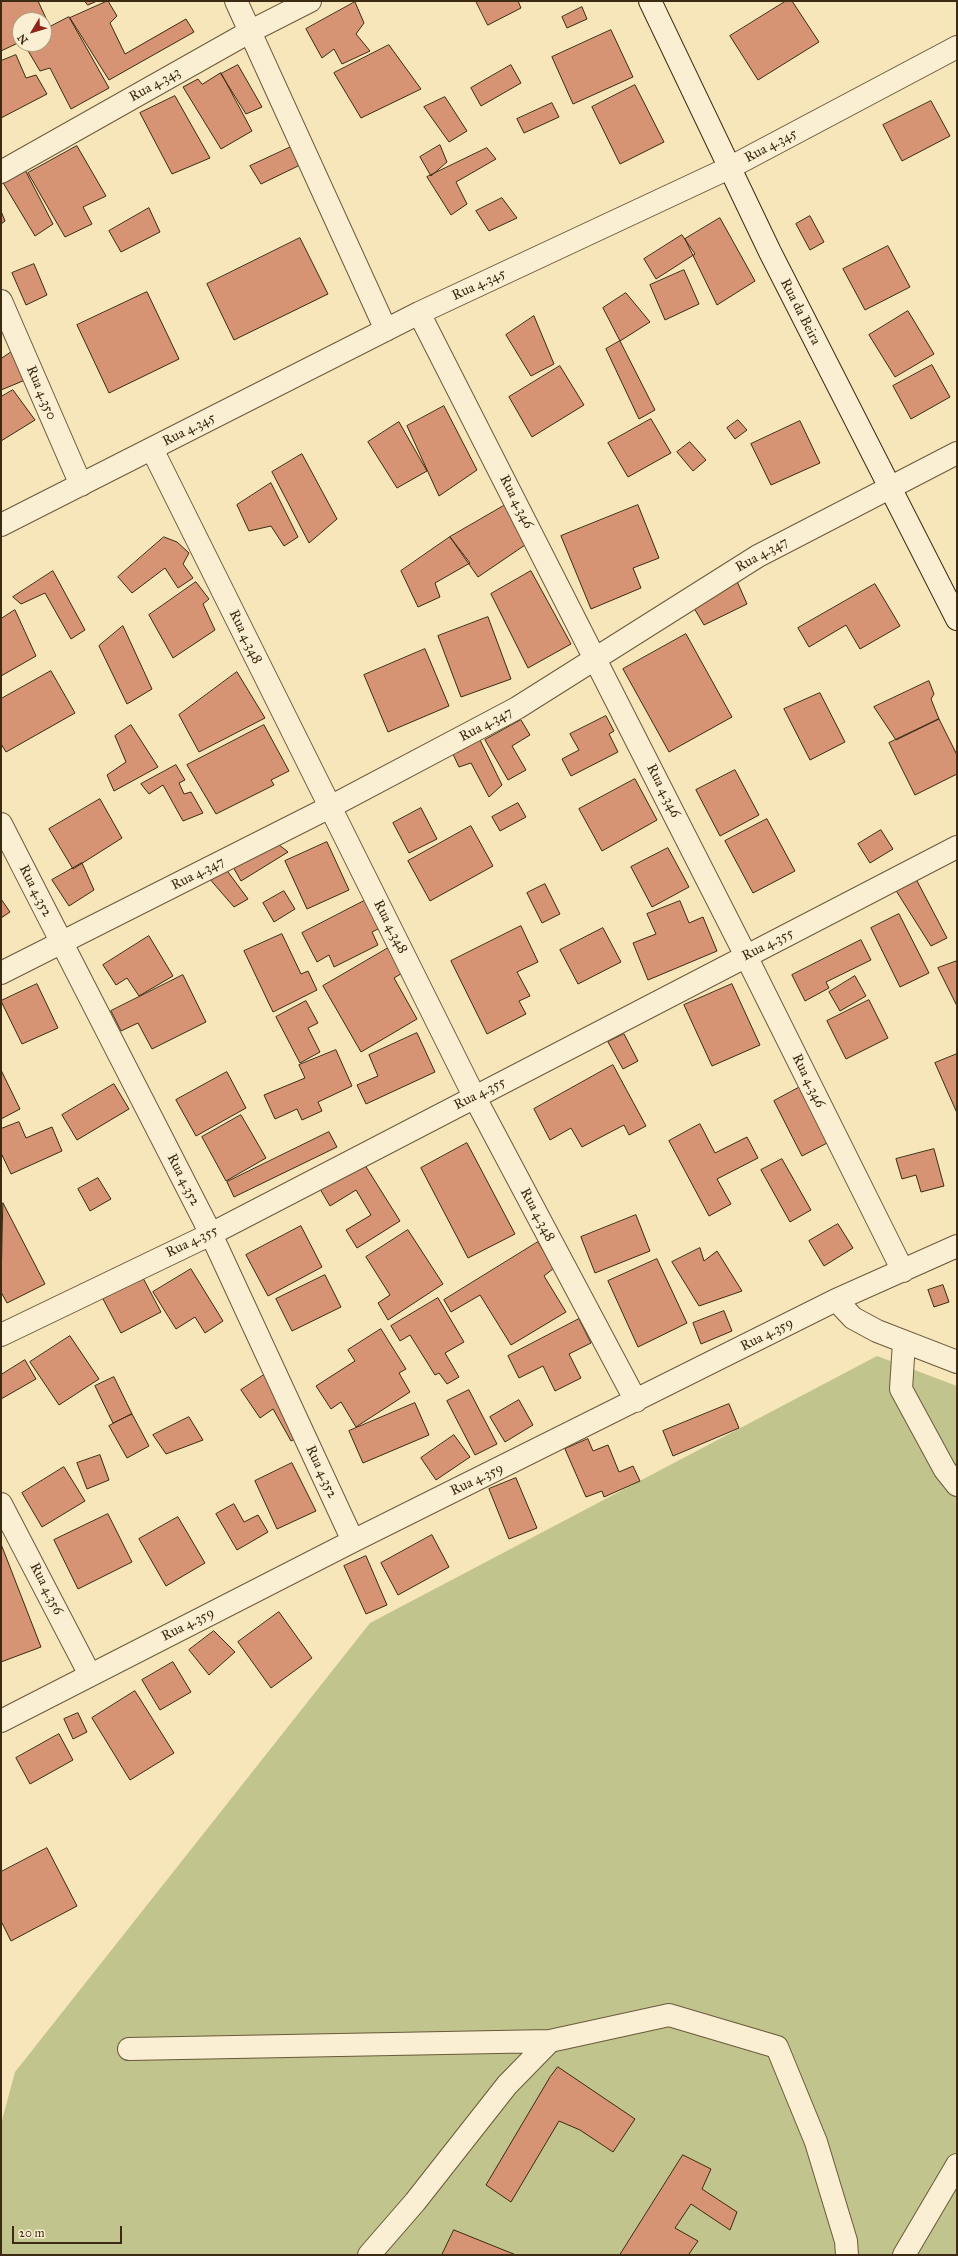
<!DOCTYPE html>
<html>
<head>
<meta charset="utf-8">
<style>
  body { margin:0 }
  #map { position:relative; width:958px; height:2256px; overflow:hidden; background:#f7e6ba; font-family:"IM FELL Great Primer",serif }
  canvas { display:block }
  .frame { position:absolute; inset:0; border:2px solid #3c2a12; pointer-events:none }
  .north { position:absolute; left:12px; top:12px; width:40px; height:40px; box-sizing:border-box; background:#faefd2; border:1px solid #aea085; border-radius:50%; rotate:232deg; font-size:11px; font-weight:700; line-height:16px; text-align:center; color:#3c2a12 }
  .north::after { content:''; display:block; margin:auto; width:14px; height:18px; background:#8f2418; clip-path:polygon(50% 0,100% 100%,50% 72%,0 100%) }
  .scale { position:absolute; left:12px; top:2226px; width:110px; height:18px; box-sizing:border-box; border:2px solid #3c2a12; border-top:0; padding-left:5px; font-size:12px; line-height:14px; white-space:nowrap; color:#3c2a12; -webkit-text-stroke:3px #faefd2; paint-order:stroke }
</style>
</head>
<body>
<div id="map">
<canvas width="958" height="2256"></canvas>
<div class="frame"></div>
<div class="north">N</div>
<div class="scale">20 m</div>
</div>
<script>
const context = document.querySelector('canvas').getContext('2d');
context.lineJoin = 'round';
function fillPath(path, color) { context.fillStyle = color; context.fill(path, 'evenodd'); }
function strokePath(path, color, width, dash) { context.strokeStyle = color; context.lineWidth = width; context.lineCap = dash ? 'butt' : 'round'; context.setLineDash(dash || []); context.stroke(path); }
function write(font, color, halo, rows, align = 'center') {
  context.font = font + ' "IM FELL Great Primer",serif'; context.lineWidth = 3.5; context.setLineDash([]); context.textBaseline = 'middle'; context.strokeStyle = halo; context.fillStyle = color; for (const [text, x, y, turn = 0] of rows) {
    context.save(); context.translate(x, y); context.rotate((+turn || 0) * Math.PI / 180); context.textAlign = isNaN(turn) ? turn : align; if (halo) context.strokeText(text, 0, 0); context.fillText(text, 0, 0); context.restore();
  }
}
const green = new Path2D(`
  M877,1356L957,1386V2255H1V2124L15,2072L370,1623Z`);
const building = new Path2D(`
  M1,1H38L50,27L44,30V20H20V42L1,51Z
  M85,1H97L88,5Z
  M108,1L117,16L110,23L125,54L186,19L194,32L109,80L70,18Z
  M476,1H518L521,8L488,25Z
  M786,1H792L819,42L758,80L730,36Z
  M355,2L364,23L356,34L370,51L342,64L334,49L322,58L306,29Z
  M582,7L587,19L567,28L562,17Z
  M69,17L109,88L71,109L50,68L40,71L24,44H44V30Z
  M611,30L633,77L573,104L552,57Z
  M389,45L421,89L361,118L334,73Z
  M16,55L26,78L36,75L47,94L1,118V61Z
  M238,65L262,107L246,114L221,74Z
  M511,65L521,83L481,106L471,88Z
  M221,73L252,131L221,149L183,87L198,79L202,84Z
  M635,85L664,142L620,164L592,107Z
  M175,96L210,158L172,174L140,113Z
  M445,97L467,131L449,142L424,107Z
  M931,101L950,136L902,161L883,125Z
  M552,103L559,117L524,133L517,119Z
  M440,145L447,162L431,176L420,157Z
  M77,146L106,196L83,207L92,224L65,237L28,173Z
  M291,147L300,165L261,184L250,166Z
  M487,148L496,159L456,182L467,204L451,215L427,177Z
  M24,168L53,224L35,236L2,181Z
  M502,198L517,218L489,231L476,211Z
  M149,208L160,232L121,252L109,231Z
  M1,211L5,221L1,224Z
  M810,216L824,242L810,250L796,224Z
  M720,218L755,281L717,305L685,239Z
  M682,235L695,254L656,279L644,259Z
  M300,238L328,294L234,340L207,284Z
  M888,246L910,287L865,310L843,269Z
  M34,264L47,295L26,305L12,273Z
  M684,270L699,304L665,320L650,285Z
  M147,292L179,359L109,393L77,325Z
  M626,293L650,322L620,341L603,308Z
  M908,311L934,354L895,377L869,335Z
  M534,316L554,364L531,376L506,335Z
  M620,341L655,410L639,419L606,349Z
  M13,351L30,378L1,390V359Z
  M932,365L950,397L911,419L893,386Z
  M560,366L584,405L532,437L509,397Z
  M13,390L35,420L1,441V397Z
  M444,406L477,470L439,496L407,426Z
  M651,419L671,453L628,477L608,443Z
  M738,420L747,430L735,439L727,428Z
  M800,421L820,463L771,485L751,444Z
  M399,422L427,471L397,488L368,442Z
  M690,442L706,460L693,471L677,452Z
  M302,454L337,519L309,543L272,472Z
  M271,483L298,537L284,546L271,526L249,531L237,505Z
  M507,504L528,543L478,577L450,537Z
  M638,505L659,558L633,568L641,588L591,609L561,536Z
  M164,537L177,542L189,553L183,564L193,578L178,588L165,568L132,593L118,577Z
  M450,537L470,563L435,583L440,597L418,607L401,571Z
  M53,571L85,630L71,639L45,593L21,604L13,597Z
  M531,571L571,644L528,668L491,594Z
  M736,579L747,604L704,625L691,603Z
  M196,582L209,599L203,604L215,630L173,658L149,615Z
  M875,584L900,626L860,649L846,625L809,647L798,628Z
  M15,610L36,656L1,676V619Z
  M488,617L511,679L461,697L438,636Z
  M123,626L152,689L127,704L99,646Z
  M686,634L732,717L669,752L623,669Z
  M425,649L449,706L388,732L364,675Z
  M51,671L75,713L6,752L1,744V699Z
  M237,672L265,718L199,752L179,715Z
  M929,681L934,694L931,699L939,719L896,740L874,707Z
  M820,693L845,742L810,760L784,709Z
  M606,716L614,731L609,734L618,752L571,776L562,759L579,750L570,734Z
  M939,719L957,755V774L915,795L889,743Z
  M521,720L530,735L512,746L526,770L508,780L485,740Z
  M131,725L158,767L114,791L107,775L126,762L115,736Z
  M264,725L289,771L271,780L274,785L216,814L187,765Z
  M478,736L502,785L489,797L471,763L459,767L452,752Z
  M176,765L185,780L179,783L184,794L191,792L203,813L183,821L163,785L149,794L141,784Z
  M735,770L759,815L720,836L696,790Z
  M635,779L657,820L602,851L579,809Z
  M100,799L122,838L73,869L49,829Z
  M518,803L526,817L500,831L492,817Z
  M421,808L437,839L409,853L393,823Z
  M767,819L795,871L753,893L725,841Z
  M471,826L493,866L430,901L408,861Z
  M881,830L893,849L870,863L858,844Z
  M273,840L288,852L241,881L228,858Z
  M327,842L349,890L307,909L285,861Z
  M668,848L689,887L652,907L631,867Z
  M82,863L94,890L69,906L52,880Z
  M225,868L248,899L234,907L208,877Z
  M916,879L947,938L931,946L895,889Z
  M545,884L560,914L542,923L527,893Z
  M284,891L295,909L274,922L263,903Z
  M1,899L10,912L1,918Z
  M366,900L380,928L372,932L378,945L334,967L329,955L317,962L302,933Z
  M680,901L689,923L703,917L717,951L648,980L633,943L656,934L647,914Z
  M899,914L929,973L900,987L871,928Z
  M521,926L538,962L517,972L530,996L519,1001L526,1014L487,1034L451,961Z
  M603,928L621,962L578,984L560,950Z
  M282,934L301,974L308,971L317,990L273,1012L244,951Z
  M149,936L173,976L139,996L127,978L116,985L103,965Z
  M861,940L871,960L826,982L829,988L805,1001L792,975Z
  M390,947L404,972L394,978L417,1019L361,1052L323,986Z
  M957,961V1006L938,968Z
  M183,975L206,1022L152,1049L138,1023L121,1031L111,1011Z
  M855,976L866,996L840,1011L829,992Z
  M37,984L58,1028L22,1044L1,1001Z
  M732,984L760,1045L712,1066L684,1005Z
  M869,1000L888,1038L846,1059L827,1021Z
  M306,1001L318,1023L308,1028L320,1052L300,1063L276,1017Z
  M417,1033L435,1072L366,1104L357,1085L378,1076L369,1055Z
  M624,1034L638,1061L623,1069L608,1042Z
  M336,1050L352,1086L318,1102L322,1111L302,1120L297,1109L275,1119L264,1095L305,1078L299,1065Z
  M957,1054V1113L935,1063Z
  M613,1065L646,1126L629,1135L624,1125L582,1147L571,1128L550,1140L534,1109Z
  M1,1070L20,1109L1,1119Z
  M227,1072L246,1108L196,1136L176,1100Z
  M114,1084L129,1109L77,1140L62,1115Z
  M802,1086L831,1141L802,1156L774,1101Z
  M241,1115L266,1158L226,1181L202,1137Z
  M19,1122L26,1138L52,1127L62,1151L11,1174L1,1153V1129Z
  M700,1124L715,1153L747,1137L758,1158L717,1179L731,1204L709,1216L669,1141Z
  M329,1132L337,1147L234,1197L227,1182Z
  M467,1143L515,1234L468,1258L421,1168Z
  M934,1149L944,1186L921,1192L916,1175L902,1179L896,1159Z
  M782,1159L811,1210L790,1222L761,1170Z
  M363,1162L400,1221L357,1248L346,1230L371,1215L356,1190L330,1206L320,1189Z
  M98,1178L111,1199L90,1211L78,1189Z
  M3,1203L45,1284L7,1303L1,1292Z
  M636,1215L650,1251L595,1273L581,1237Z
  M838,1224L853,1248L824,1266L809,1241Z
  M301,1226L322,1267L268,1296L246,1255Z
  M408,1230L443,1284L388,1320L378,1303L390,1295L366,1257Z
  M538,1242L554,1268L544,1276L566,1312L511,1345L480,1295L451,1312L444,1300Z
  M700,1248L704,1261L717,1251L742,1291L699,1306L672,1262Z
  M657,1259L687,1323L638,1347L608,1281Z
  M191,1269L223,1321L205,1333L195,1317L176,1329L153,1292Z
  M325,1275L341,1307L292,1331L276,1299Z
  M143,1278L161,1312L121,1333L103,1299Z
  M943,1285L949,1302L934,1307L928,1290Z
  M438,1298L464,1342L445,1353L459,1377L447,1384L439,1373L435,1375L410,1335L400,1341L391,1326Z
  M724,1311L732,1331L701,1344L693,1323Z
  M579,1319L591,1343L569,1354L581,1378L555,1391L543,1366L519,1378L508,1356Z
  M381,1329L406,1369L399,1373L410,1392L356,1427L341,1402L331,1409L316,1386L355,1361L348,1350Z
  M70,1336L99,1379L59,1405L30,1362Z
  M25,1360L36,1379L1,1399V1375Z
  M267,1373L299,1437L291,1441L273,1409L260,1418L241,1390Z
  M114,1377L132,1414L113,1423L95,1386Z
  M469,1390L497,1444L475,1455L447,1401Z
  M519,1400L533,1425L505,1442L490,1417Z
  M415,1403L429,1435L363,1463L349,1431Z
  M729,1404L739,1428L673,1456L663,1431Z
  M132,1414L149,1446L127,1458L109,1426Z
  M189,1417L203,1440L166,1454L153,1435Z
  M454,1435L470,1457L436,1480L421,1458Z
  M588,1439L593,1451L608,1445L619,1472L633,1466L640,1481L604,1497L602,1491L586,1497L565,1449Z
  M100,1455L109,1480L87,1489L77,1463Z
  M292,1463L316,1511L277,1529L255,1481Z
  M64,1467L85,1501L42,1527L22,1493Z
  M516,1478L537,1528L509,1539L489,1489Z
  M234,1504L244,1522L258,1515L268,1532L237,1550L216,1514Z
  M108,1514L132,1562L78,1589L54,1540Z
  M178,1517L205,1563L166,1586L139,1539Z
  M432,1535L449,1567L398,1595L381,1563Z
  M1,1544L41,1647L1,1662Z
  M366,1556L387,1605L366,1614L344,1566Z
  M279,1612L312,1658L271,1688L238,1642Z
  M214,1631L235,1652L209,1675L189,1650Z
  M173,1662L191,1692L160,1710L142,1680Z
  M135,1691L174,1753L130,1780L92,1718Z
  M78,1713L87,1732L73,1739L64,1719Z
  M59,1734L73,1760L30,1784L16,1758Z
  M47,1848L77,1906L11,1941L1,1921V1872Z
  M558,2067L635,2119L613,2152L580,2130L559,2121L511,2202L486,2185L550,2077Z
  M683,2155L711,2169L702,2189L737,2212L730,2230L691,2204L675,2228L698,2241L689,2254L692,2255H620Z
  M454,2230L516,2255H442Z`);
const minor = new Path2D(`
  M236,1L386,330
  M1,172L251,31L310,1
  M1,301L81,485
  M419,313L746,956L903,1271
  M152,449L474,1096L636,1401
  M1,525L419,313L729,168L957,47
  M1,824L211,1234L353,1541
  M1,973L330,807L517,708L758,556L957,453
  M836,1300L853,1318L877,1331L957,1362
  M1,1335L211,1234L957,847
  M904,1342L901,1389L945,1470L957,1485
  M1,1504L90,1675
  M1,1721L353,1541L836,1300L957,1246
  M129,2049L550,2041
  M369,2255L415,2202L507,2085L550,2041L669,2015L777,2047L816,2142L846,2241L847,2255
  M904,2255L957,2165`);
const secondary = new Path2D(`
  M650,1L770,252L957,619`);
const streetNames = [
  ["Rua 4.343",155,85,-29],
  ["Rua 4.345",771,146,-28],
  ["Rua 4.345",479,285,-25],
  ["Rua da Beira",800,312,63],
  ["Rua 4.350",41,393,67],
  ["Rua 4.345",189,430,-27],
  ["Rua 4.346",516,502,63],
  ["Rua 4.347",762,555,-29],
  ["Rua 4.348",245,637,64],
  ["Rua 4.347",486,725,-28],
  ["Rua 4.346",663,791,63],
  ["Rua 4.347",198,874,-27],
  ["Rua 4.352",35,891,63],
  ["Rua 4.348",390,927,63],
  ["Rua 4.355",768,945,-27],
  ["Rua 4.346",808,1081,64],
  ["Rua 4.355",480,1094,-27],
  ["Rua 4.352",183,1180,63],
  ["Rua 4.348",537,1215,62],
  ["Rua 4.355",192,1242,-26],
  ["Rua 4.359",767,1335,-27],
  ["Rua 4.352",321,1472,65],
  ["Rua 4.359",477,1480,-26],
  ["Rua 4.356",46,1589,63],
  ["Rua 4.359",188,1625,-27]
];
fillPath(green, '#c1c48c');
fillPath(building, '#d69474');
strokePath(building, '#3c2a12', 1);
strokePath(minor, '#6b593c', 24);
strokePath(secondary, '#3c2a12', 24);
strokePath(minor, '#faefd2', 22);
strokePath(secondary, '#faefd2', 22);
write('14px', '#3c2a12', '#faefd2', streetNames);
</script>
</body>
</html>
